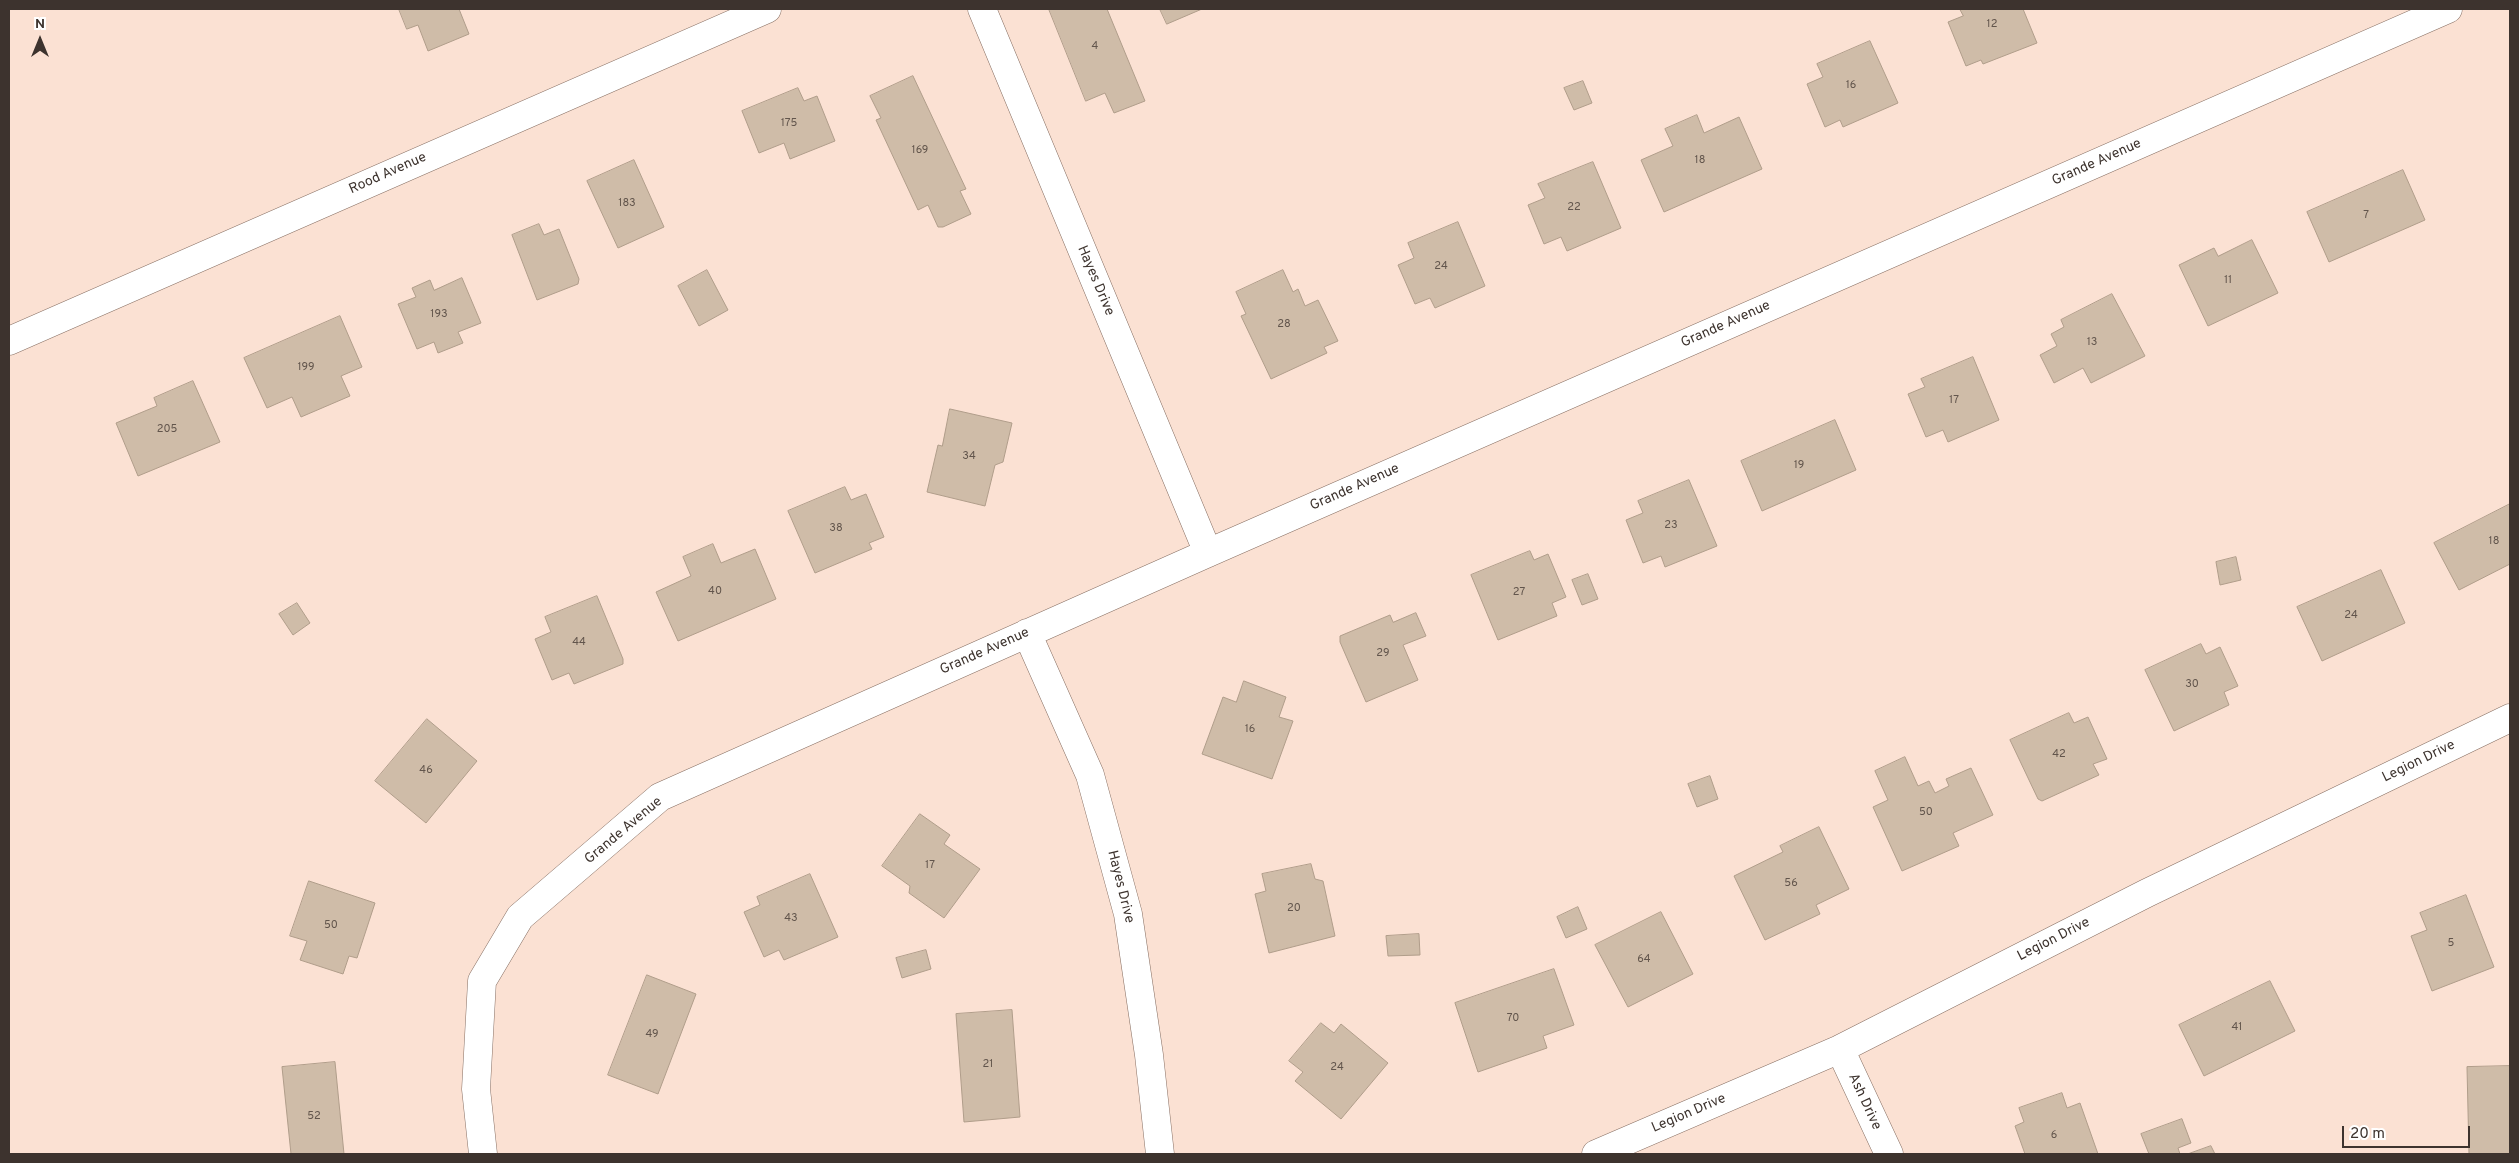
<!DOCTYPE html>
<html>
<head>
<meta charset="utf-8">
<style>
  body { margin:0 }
  #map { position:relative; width:2519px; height:1163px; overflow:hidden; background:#fbe1d3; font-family:Overpass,sans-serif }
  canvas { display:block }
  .frame { position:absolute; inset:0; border:10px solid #3d332e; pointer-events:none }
  .north { position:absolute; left:15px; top:15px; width:50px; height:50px; -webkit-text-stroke:4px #fff; paint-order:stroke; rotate:0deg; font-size:14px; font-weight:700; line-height:20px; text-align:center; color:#3d332e }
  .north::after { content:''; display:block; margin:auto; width:18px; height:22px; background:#3d332e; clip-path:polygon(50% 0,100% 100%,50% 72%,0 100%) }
  .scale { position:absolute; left:2342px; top:1126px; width:128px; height:22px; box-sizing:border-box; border:2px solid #3d332e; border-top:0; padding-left:6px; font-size:15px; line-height:18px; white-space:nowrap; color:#3d332e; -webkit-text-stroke:4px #fff; paint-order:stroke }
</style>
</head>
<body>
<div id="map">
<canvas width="2519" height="1163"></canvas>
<div class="frame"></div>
<div class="north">N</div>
<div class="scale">20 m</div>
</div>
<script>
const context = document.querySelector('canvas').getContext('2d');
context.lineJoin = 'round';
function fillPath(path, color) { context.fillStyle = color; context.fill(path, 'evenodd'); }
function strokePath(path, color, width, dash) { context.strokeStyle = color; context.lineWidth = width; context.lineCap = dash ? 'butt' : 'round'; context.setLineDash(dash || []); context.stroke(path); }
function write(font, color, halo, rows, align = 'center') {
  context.font = font + ' Overpass,sans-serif'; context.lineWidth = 4; context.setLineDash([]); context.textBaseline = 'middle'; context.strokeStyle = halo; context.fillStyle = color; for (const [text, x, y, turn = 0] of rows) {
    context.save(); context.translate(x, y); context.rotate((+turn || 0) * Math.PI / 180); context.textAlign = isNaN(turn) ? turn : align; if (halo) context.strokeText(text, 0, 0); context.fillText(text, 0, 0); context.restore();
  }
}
const building = new Path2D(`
  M399,9H459L469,34L428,51L418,25L407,29Z
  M1049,9H1107L1145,101L1114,113L1105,93L1086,101Z
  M1160,9H1202L1167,24Z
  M1960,9H2023L2037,43L1983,64L1981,60L1966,66L1948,22L1963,16Z
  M1870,41L1898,103L1843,127L1840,120L1825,127L1807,84L1823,77L1817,64Z
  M913,76L966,189L960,191L971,214L943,227H938L928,205L918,210L876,120L881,118L870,96Z
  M1583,81L1592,103L1574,110L1564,88Z
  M798,88L804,101L817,96L835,141L790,159L784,143L759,153L742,111Z
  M1697,115L1704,133L1739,117L1762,169L1664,212L1641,160L1673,146L1665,129Z
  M634,160L664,227L618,248L587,181Z
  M1593,162L1621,228L1567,251L1561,237L1544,244L1528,205L1545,198L1538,184Z
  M2403,170L2425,220L2329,262L2307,212Z
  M1458,222L1485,286L1435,308L1430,298L1415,304L1398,265L1414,258L1408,243Z
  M539,224L544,235L559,229L579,279L578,284L537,300L512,235Z
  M2252,240L2278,293L2208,326L2179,265L2214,248L2218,256Z
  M707,270L728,310L699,326L678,286Z
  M1283,270L1293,292L1298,289L1305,306L1318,300L1338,341L1324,347L1327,353L1271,379L1241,316L1246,314L1236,292Z
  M462,278L481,323L458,332L463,343L438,353L434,342L417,349L398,304L416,297L412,288L430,280L434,290Z
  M2112,294L2145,356L2091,383L2083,368L2054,383L2040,355L2057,346L2051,334L2064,327L2061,320Z
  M340,316L362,367L341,376L350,396L301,417L292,397L267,408L244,358Z
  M1973,357L1999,420L1948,442L1943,430L1926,437L1908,394L1925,387L1921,379Z
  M193,381L220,442L138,476L116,423L157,406L154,398Z
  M950,409L1012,423L1003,462L995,465L985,506L927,492L938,445L942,446Z
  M1835,420L1856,470L1762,511L1741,461Z
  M1689,480L1717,546L1665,567L1661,556L1643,563L1626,520L1643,513L1638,501Z
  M845,487L851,500L866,494L884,537L869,543L872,549L815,573L788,511Z
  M2510,504V564L2459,590L2434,543Z
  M713,544L721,563L755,549L776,599L678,641L656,592L691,576L683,557Z
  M1530,551L1534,560L1548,554L1566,597L1552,603L1557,616L1498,640L1471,575Z
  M2236,557L2241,580L2220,585L2216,562Z
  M2381,570L2405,623L2322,661L2297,607Z
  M1588,574L1598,599L1582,605L1572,580Z
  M597,596L623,659V664L574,684L569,673L552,680L535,639L551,632L545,617Z
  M297,603L310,623L293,635L279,614Z
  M1416,613L1426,636L1403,645L1418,680L1366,702L1340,642V636L1390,615L1393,622Z
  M2201,644L2206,654L2220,647L2238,686L2224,692L2229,705L2174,731L2145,670Z
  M1244,681L1286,697L1279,717L1293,721L1272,779L1202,754L1223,697L1236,702Z
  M2069,713L2074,723L2088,717L2107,759L2093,764L2099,775L2042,801L2038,799L2010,740Z
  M427,719L477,761L426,823L375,781Z
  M1905,757L1918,786L1929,781L1935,793L1949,786L1946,779L1971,768L1993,815L1953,833L1959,846L1902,871L1873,807L1888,800L1875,771Z
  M1710,776L1718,799L1697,807L1688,784Z
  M920,814L950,835L944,844L980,869L944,918L909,893L910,886L882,866Z
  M1819,827L1849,889L1816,905L1820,914L1765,940L1734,876L1783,852L1780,846Z
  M1311,864L1315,879L1323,881L1335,936L1269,953L1255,894L1266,891L1262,874Z
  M810,874L838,937L784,960L779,950L764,957L744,912L760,905L757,897Z
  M309,881L375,903L357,958L349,956L343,974L300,960L307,941L290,936Z
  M2466,895L2494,967L2432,991L2411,936L2427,930L2420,913Z
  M1578,907L1587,929L1566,938L1557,917Z
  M1661,912L1693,974L1628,1007L1595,945Z
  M1419,934L1420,955L1388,956L1386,936Z
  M926,950L931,969L902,978L896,958Z
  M1554,969L1574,1025L1543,1036L1547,1048L1478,1072L1455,1003Z
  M647,975L696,994L658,1094L608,1075Z
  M2270,981L2295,1031L2204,1076L2179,1025Z
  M1012,1010L1020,1117L964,1122L956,1014Z
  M1321,1023L1334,1033L1341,1024L1388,1063L1341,1119L1295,1081L1303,1072L1289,1061Z
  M335,1062L344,1154H291L282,1067Z
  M2510,1066V1154H2469L2467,1067Z
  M2062,1093L2067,1108L2080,1103L2098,1154H2025L2015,1126L2024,1122L2019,1108Z
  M2182,1119L2191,1143L2178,1148L2180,1154H2149L2141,1134Z
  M2211,1146L2215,1154H2188Z`);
const minor = new Path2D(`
  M982,9L1208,553
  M9,341L767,9
  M1027,633L1090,775L1128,914L1149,1055L1160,1154
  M1840,1049L1889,1154
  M483,1154L476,1089L482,981L520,917L660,797L1208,553L2448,9
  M1596,1154L1840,1049L2147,893L2510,718`);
const numberNames = [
  ["12",1992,25],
  ["4",1095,47],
  ["16",1851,86],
  ["175",789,124],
  ["169",920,151],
  ["18",1700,161],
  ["183",627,204],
  ["22",1574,208],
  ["7",2366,216],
  ["24",1441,267],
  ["11",2228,281],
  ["193",439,315],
  ["28",1284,325],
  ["13",2092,343],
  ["199",306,368],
  ["17",1954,401],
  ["205",167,430],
  ["34",969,457],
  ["19",1799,466],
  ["23",1671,526],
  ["38",836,529],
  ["18",2494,542],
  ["40",715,592],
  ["27",1519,593],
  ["24",2351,616],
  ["44",579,643],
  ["29",1383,654],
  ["30",2192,685],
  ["16",1250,730],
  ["42",2059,755],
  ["46",426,771],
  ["50",1926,813],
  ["17",930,866],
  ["56",1791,884],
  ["20",1294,909],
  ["43",791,919],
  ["50",331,926],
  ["5",2451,944],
  ["64",1644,960],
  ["70",1513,1019],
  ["41",2237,1028],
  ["49",652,1035],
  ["21",988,1065],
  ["24",1337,1068],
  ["52",314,1117],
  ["6",2054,1136]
];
const streetNames = [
  ["Grande Avenue",2097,163,-24],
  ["Rood Avenue",388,174,-24],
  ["Hayes Drive",1095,281,67],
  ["Grande Avenue",1726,325,-24],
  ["Grande Avenue",1355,488,-24],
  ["Grande Avenue",985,652,-24],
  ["Legion Drive",2419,762,-26],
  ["Grande Avenue",624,831,-40],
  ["Hayes Drive",1120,887,76],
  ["Legion Drive",2054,940,-27],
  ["Ash Drive",1864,1102,65],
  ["Legion Drive",1689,1114,-23]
];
fillPath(building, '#cfbca8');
strokePath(building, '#b09d8a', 1);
strokePath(minor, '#876f63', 29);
strokePath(minor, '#fff', 28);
write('11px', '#62554c', null, numberNames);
write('14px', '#3d332e', '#fff', streetNames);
</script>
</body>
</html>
